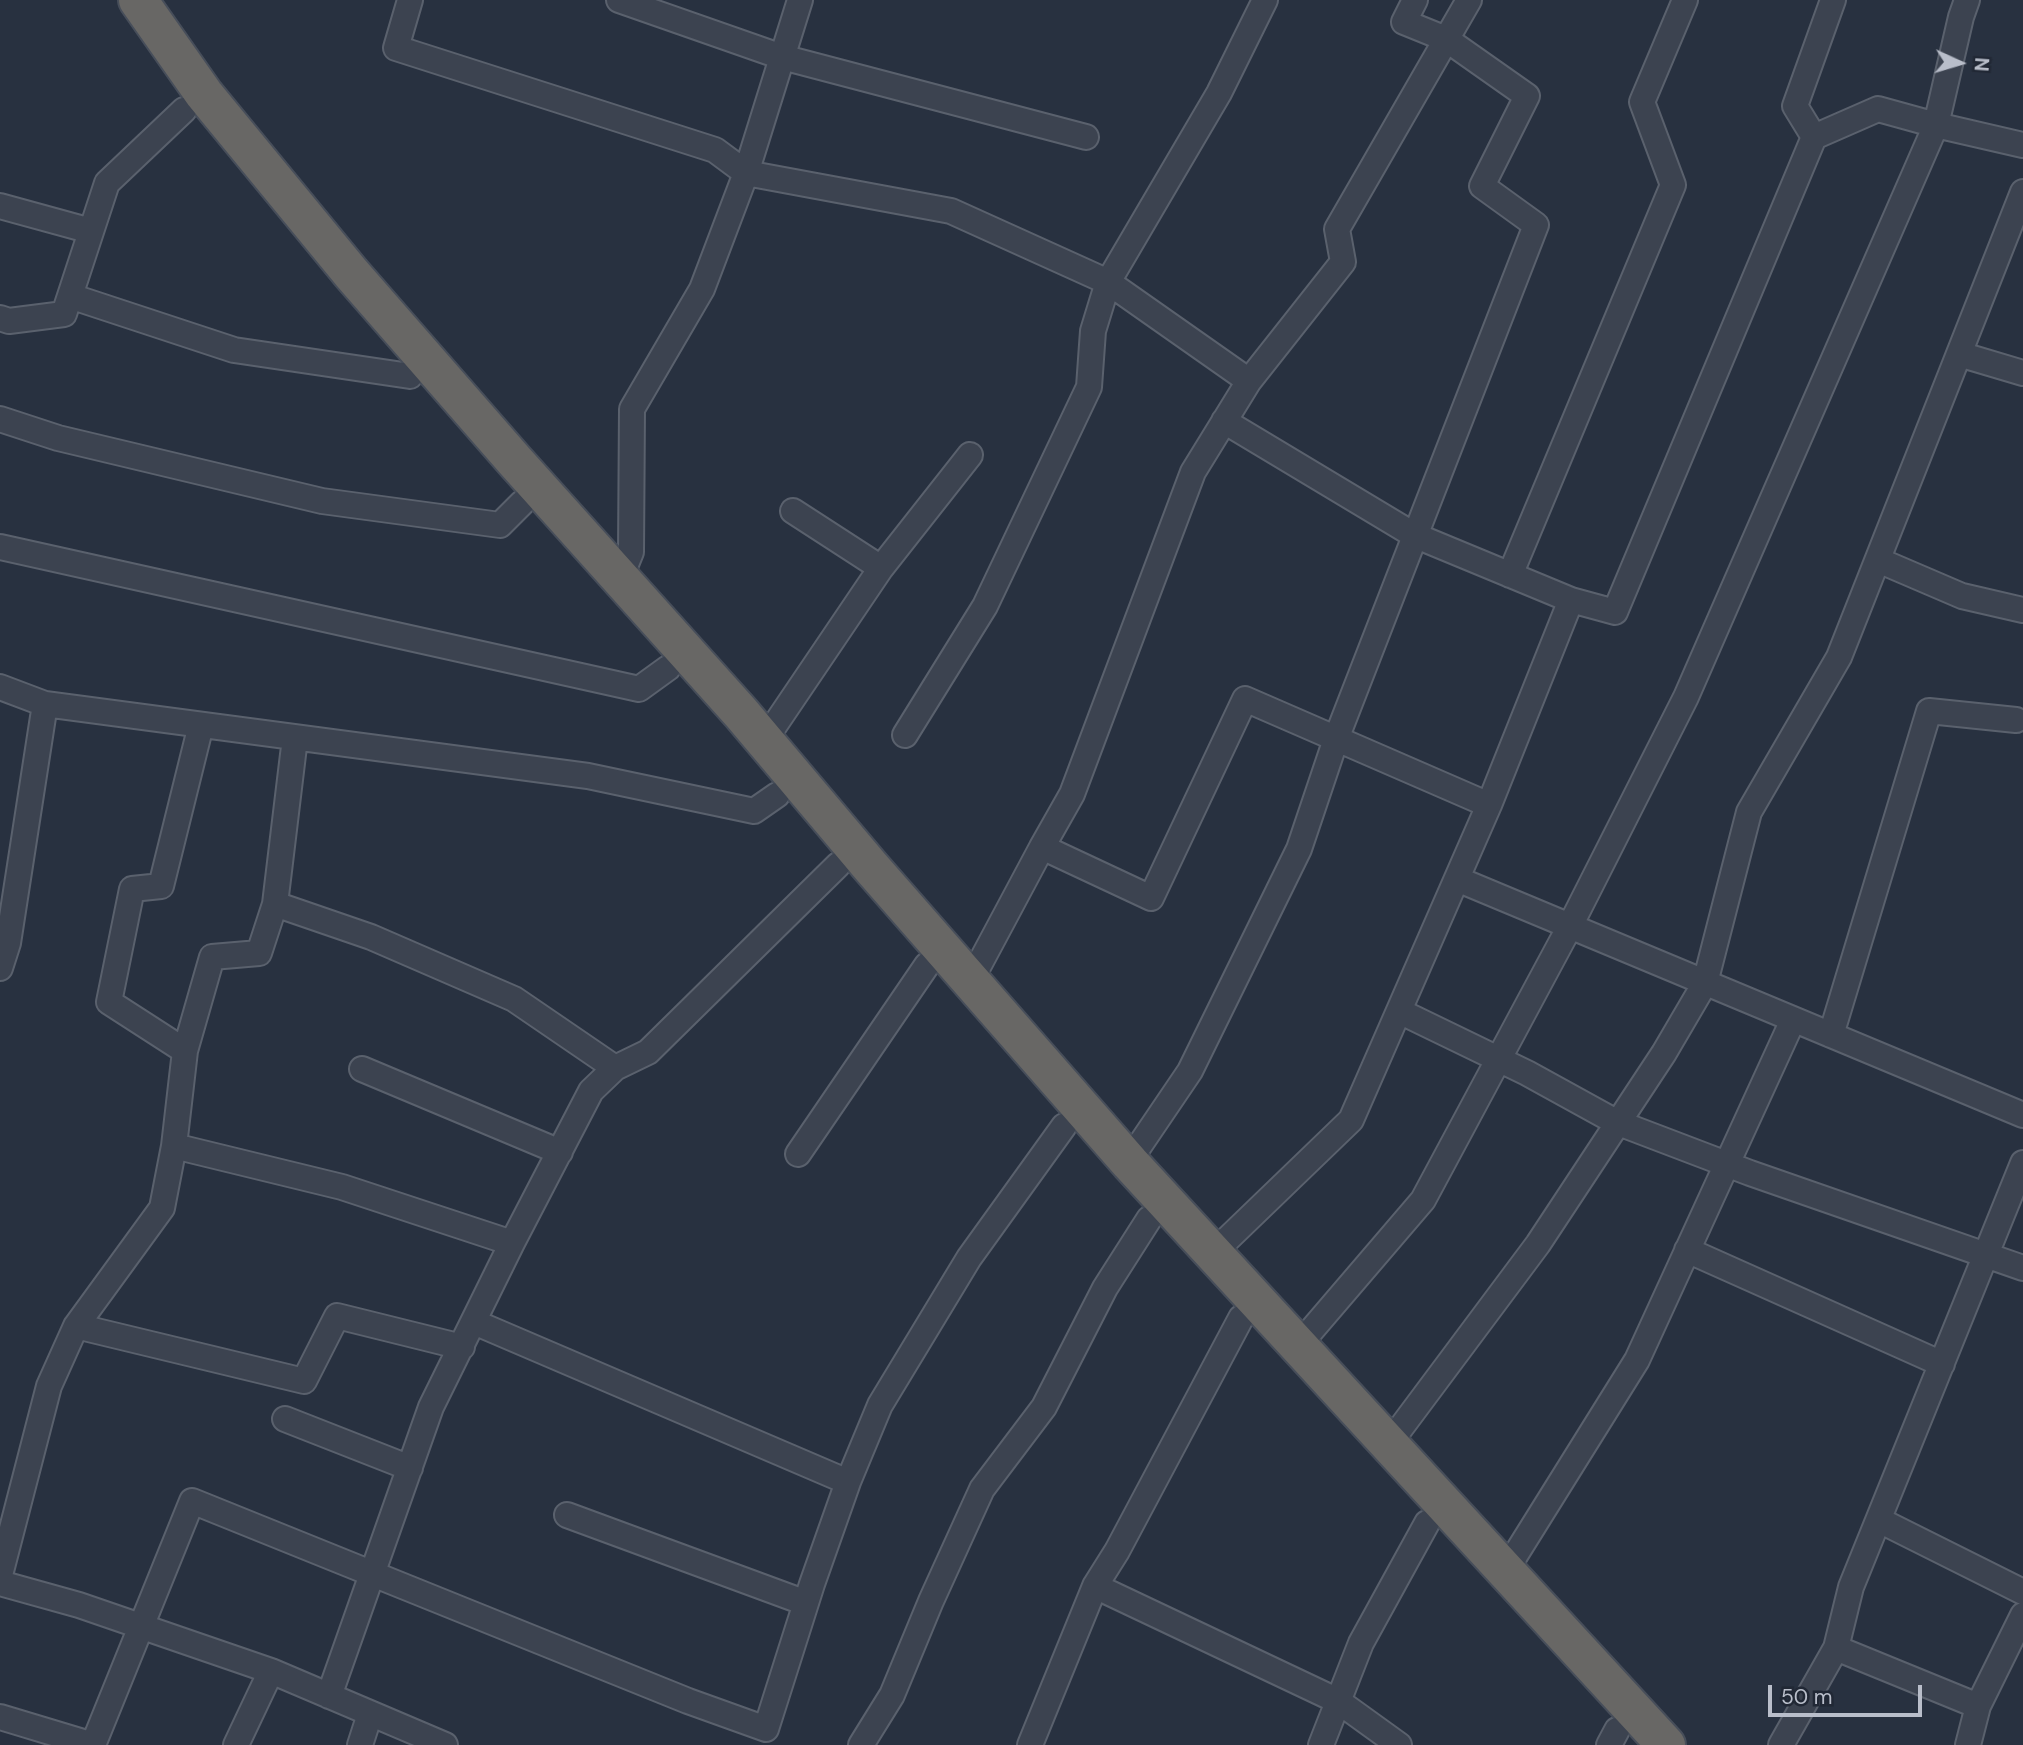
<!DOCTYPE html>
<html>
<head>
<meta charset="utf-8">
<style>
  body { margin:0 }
  #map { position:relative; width:2023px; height:1745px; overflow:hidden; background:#283140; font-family:"DM Sans",sans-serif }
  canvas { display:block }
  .north { position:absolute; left:1925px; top:28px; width:70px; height:70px; -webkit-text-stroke:5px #212835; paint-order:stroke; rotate:94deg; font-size:19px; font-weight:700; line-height:28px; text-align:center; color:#b9beca }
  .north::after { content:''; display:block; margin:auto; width:24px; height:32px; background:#b9beca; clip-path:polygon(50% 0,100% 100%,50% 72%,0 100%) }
  .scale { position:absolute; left:1768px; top:1685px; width:154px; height:32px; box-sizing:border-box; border:4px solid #b9beca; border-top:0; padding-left:9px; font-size:21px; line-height:24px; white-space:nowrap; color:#b9beca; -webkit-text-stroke:5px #212835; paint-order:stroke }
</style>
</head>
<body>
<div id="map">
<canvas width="2023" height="1745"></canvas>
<div class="north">N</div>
<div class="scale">50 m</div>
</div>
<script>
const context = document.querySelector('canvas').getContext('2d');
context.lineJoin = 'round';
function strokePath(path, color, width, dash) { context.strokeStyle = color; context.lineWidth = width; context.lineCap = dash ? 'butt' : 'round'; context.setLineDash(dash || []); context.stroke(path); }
const minor = new Path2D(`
  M410,0L396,48L715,150L746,173L951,211L1108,282L1249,381
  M619,0L782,57L1086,137
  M1967,0L1961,17L1936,125L2023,145
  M0,206L91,231
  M70,296L234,350L410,376
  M0,318L9,321L64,314L107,183L184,110
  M1959,354L2023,373
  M0,419L58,438L322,501L500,525L522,503
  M1224,421L1414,535L1571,600
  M793,511L881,568
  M0,547L639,689L668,668
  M1878,560L1962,596L2023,610
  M1510,575L1673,185L1642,102L1685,0
  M620,579L631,552L632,409L702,289L746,173L800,0
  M0,687L45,704L588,776L754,811L777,795
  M905,735L985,606L1089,387L1093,331L1108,282L1219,93L1265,0
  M295,738L275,904L371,937L514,999L615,1068
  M764,741L881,568L970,455
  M1042,847L1151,898L1245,699L1489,805
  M1457,879L2023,1115
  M0,968L8,943L45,704
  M971,980L1042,847L1072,794L1193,472L1249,381L1343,262L1337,229L1469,0
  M1399,1011L1527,1073L1616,1122L1750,1173L2023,1268
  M1831,1035L1929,711L2016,720
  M185,1051L109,1002L132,889L161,886L201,725
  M362,1069L560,1152
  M174,1146L342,1187L512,1243
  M798,1154L927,965
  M1129,1161L1190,1071L1299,849L1336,739L1536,225L1482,186L1527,96L1446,39L1404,22L1415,0
  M1687,1250L1942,1364
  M1213,1253L1351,1120L1489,805L1571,600L1615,612L1814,137L1795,106L1833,0
  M474,1322L848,1482
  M76,1326L304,1381L337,1316L462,1347
  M1298,1346L1423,1200L1570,926L1686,697L1936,125L1878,109L1814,137
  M285,1419L410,1468
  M1388,1445L1538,1244L1664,1053L1705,983L1749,812L1839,657L2023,192
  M567,1515L806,1603
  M1879,1520L2023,1592
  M1506,1570L1637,1360L1793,1020
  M0,1575L49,1386L76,1326L162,1208L174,1146L185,1051L212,957L259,953L275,904
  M0,1583L79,1605L271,1671L445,1745
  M1095,1586L1338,1701L1399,1745
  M1836,1648L1978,1706
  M329,1696L431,1407L512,1243L591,1091L615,1068L648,1052L838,865
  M0,1717L93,1745
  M93,1745L192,1501L688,1701L766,1729L812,1584L848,1482L880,1405L969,1258L1064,1126
  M236,1745L271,1671
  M360,1745L370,1714
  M861,1745L892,1695L931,1601L982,1489L1044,1407L1105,1288L1149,1219
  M1030,1745L1095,1586L1117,1551L1241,1318
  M1321,1745L1361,1643L1427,1523
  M1609,1745L1617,1730
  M1781,1745L1836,1648L1851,1587L2023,1163
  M1968,1745L1978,1706L2023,1615`);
const trunk = new Path2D(`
  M138,0L204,94L351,273L514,460L741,713L870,866L1130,1163L1666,1745`);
strokePath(minor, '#5a616d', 28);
strokePath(trunk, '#474e5a', 42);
strokePath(minor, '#3c4350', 24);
strokePath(trunk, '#686765', 38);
</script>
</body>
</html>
